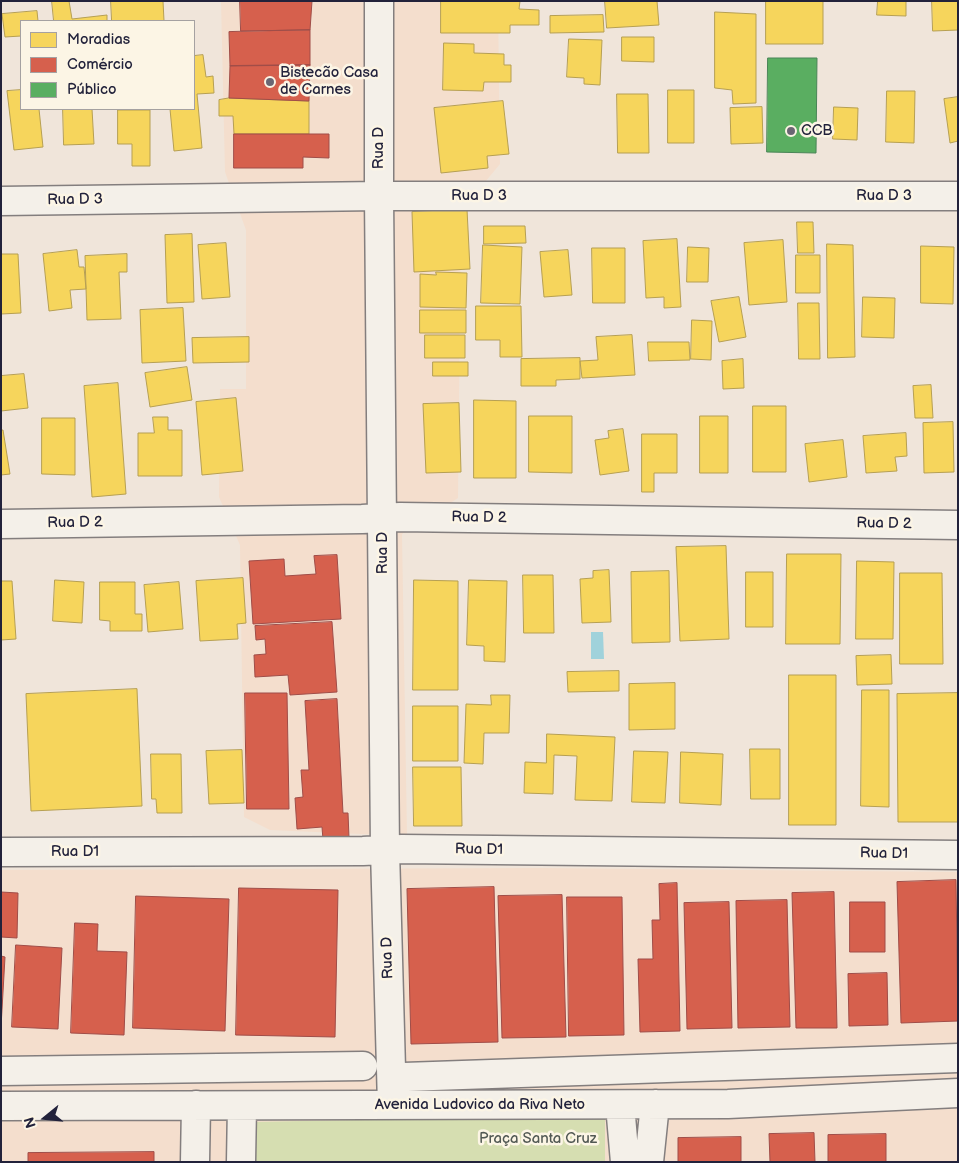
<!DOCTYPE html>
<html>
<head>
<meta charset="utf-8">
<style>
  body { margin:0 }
  #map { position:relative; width:959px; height:1163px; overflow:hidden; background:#f0e5da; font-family:"Balsamiq Sans",sans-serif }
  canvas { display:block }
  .frame { position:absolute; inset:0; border:2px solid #22223b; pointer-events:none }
  .legend { position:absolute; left:20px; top:20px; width:175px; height:90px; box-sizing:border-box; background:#fcf5e5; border:1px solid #a5a1a1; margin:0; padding:6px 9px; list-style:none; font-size:15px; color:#22223b }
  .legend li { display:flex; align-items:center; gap:10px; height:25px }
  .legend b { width:25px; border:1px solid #a5a1a1 }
  .north { position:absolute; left:20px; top:1093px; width:50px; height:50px; -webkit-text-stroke:4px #fcf5e5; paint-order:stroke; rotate:253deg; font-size:14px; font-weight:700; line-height:20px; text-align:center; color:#22223b }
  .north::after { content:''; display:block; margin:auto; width:18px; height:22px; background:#22223b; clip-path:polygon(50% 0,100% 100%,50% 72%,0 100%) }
</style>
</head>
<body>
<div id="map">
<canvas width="959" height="1163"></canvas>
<div class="frame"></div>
<ul class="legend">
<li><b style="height:14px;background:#f6d55c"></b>Moradias</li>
<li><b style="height:14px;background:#d6604d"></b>Comércio</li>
<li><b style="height:14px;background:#5aae61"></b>Público</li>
</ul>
<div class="north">N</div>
</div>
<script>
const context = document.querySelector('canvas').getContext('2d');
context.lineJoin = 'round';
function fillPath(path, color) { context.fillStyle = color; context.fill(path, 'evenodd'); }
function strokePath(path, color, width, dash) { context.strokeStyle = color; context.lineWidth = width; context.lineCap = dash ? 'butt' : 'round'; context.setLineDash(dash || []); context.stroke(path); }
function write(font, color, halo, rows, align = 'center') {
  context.font = font + ' "Balsamiq Sans",sans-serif'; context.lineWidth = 5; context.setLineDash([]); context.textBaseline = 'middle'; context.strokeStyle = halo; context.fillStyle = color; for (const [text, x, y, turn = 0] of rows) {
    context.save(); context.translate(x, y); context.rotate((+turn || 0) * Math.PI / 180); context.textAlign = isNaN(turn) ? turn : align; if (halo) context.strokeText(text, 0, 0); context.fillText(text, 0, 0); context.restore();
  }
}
const built = new Path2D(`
  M221,1H498L500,164L461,211L458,498L402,534L407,836L270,830L244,817L240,545L219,497L220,389H246V230L225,172Z
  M539,868L958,872V1162H1V870Z`);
const green = new Path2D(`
  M605,1115V1162H251V1122Z`);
const water = new Path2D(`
  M591,632H603L604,659H591Z`);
const homes = new Path2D(`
  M52,1H69L72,19L107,15V21H54Z
  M111,1H163L164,21H112Z
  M441,1H520L519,9L539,10V25H510V33H441Z
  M605,1H657L659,25L607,28Z
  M766,1H823V44H766Z
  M878,1H906V16L877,15Z
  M932,1H958V30L933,31Z
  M37,11L38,21H21V36L5,37L2,14Z
  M715,12L756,14V103L733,104L732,90L715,88Z
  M603,15L604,32L550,33V16Z
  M622,37H654V62L622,61Z
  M569,39L602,40L600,85L584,84V78L567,77Z
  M444,43L474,44V53L504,54V65H511V82H484L483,91L443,90Z
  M203,55L206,77L213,76L214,93L197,94L202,148L174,151L170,109H194V56Z
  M21,90V109H39L43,147L14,150L7,91Z
  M668,90H694V143H668Z
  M887,91H915L914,143L886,142Z
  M617,94H648L649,153H618Z
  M958,97V141L950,143L944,99Z
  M229,98L309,101V134H234L233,116H219V100Z
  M503,101L509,154L487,156L488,168L441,173L434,108Z
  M762,107L763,143L731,144L730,108Z
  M834,107L858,108L857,140L833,139Z
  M63,109H92L94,144L64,145Z
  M118,110H150V166H132V144H118Z
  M467,209L470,269L414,272L412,212Z
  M797,222H813L814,253H798Z
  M484,226H525L526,243L484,244Z
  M192,234L194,302L167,303L165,235Z
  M677,239L681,307L664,308V297L646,298L643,241Z
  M783,240L787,302L749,305L744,243Z
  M226,243L230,297L202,299L198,245Z
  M827,244L853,245L855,357L828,358Z
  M483,245L522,247L520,304L481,303Z
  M921,246L954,247L953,304L921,303Z
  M688,247L709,248L708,282H687Z
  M592,248H625V303H593Z
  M77,250L79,267H84L86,289L70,290L72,308L49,311L43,254Z
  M568,250L572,295L544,297L540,252Z
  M1,254H18L21,313L1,314Z
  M127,254V272H119L121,319L87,320L85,256Z
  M796,255H820V293H796Z
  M436,272L467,273L466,308L420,307V274L436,275Z
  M739,297L746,337L719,342L711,301Z
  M863,297L895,298L894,338L862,337Z
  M798,303H819L820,359H799Z
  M476,306H521L522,357H500V340H476Z
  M183,308L186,361L142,363L140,310Z
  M420,310H466V333H420Z
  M692,320L712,321L711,360L691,359Z
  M425,335H465V358H425Z
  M632,335L635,375L582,378L580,361L598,360L596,337Z
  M249,337V362L193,363L192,338Z
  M648,342H689L690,360L649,361Z
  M580,358V379L556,380V386H521V359Z
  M743,359L744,388L723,389L722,361Z
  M433,362H468V376H433Z
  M187,367L192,400L150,407L145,373Z
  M24,374L28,408L1,411V376Z
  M118,383L126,494L92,497L84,386Z
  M931,385L933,418H915L913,386Z
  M236,398L243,471L202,475L196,402Z
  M474,400L516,401V478H474Z
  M459,403L461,472L426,473L423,404Z
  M753,406H786V472H753Z
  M529,416H572V473L529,472Z
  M700,416H728V473H700Z
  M153,417H168V430H182V476H138V433H154Z
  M42,418H75V475L42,474Z
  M953,422L954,472L924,473L923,423Z
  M623,429L629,471L600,475L595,440L609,438L608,431Z
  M1,430H3L10,474L1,475Z
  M906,433L907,456L895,457L897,471L866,473L863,436Z
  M642,434H677V473H654V492H642Z
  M843,440L847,477L809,482L805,444Z
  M726,546L729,639L680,641L676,547Z
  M787,554H841L840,644H786Z
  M857,561L894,562L893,639H856Z
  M609,570L611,622L582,623L580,579L593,578V571Z
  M669,571L670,642L632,643L631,572Z
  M746,572H773V627H746Z
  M900,573H942L943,664H900Z
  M523,575H553L554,633H524Z
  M243,578L246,623L237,624L238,639L200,641L196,581Z
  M55,580L84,582L82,623L53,621Z
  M414,580L458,581V690H413Z
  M469,580L507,581L505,662L484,661V646L467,645Z
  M1,581H12L16,639L1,640Z
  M100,582H135V614H142V631H110V621L100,620Z
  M179,582L183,629L148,632L144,585Z
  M891,655L892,684L857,685L856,656Z
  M619,671V691L568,692L567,672Z
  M789,675H836V825H789Z
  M675,683V729L629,730V684Z
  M137,689L142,806L31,811L26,694Z
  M862,690H889V807L861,806Z
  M958,693V822H898L897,694Z
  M491,695H510L509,733H484L483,764L464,763L466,704L491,705Z
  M413,706H458V761H413Z
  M547,734L615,737L612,801L575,800L577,756L554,755L553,794L524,793L525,762L546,763Z
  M750,749H780V799H751Z
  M242,750L244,803L209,804L206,751Z
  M634,751L668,752L665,803L632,802Z
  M681,752L723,754L721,805L680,803Z
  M151,754H181L182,813H157L156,799H152Z
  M413,767H461L462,826H414Z`);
const shops = new Path2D(`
  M240,1H312L310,30L241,31Z
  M310,30V65L230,66L229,32Z
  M310,65L309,101L229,98L230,66Z
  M234,134H329V158L303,157V168H234Z
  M337,555L341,619L253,624L249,561L284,559L285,576L316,574L314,556Z
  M332,622L337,692L290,695L288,675L255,677L254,655L266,654L265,639L256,640L255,626Z
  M245,693H287L289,809H247Z
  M337,699L343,813H348L349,838L323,840L322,827L297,829L295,798L303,797L301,770H309L305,701Z
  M956,880L958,1021L901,1023L897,882Z
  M677,883L680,1031L640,1032L638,959H653L652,920H660L659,884Z
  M494,887L498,1042L411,1044L407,889Z
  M239,888L338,890L335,1037L236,1035Z
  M1,892L18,893L17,938L1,937Z
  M834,892L837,1028H796L792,893Z
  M562,895L566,1037L502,1038L498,896Z
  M136,896L229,899L225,1031L133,1028Z
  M567,897H622L624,1035L569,1036Z
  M787,900L790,1027L738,1028L736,901Z
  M729,902L732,1028L687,1029L684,903Z
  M850,902H885V952H850Z
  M75,923L98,924L97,951L127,952L124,1035L71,1033Z
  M16,945L62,948L58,1029L12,1027Z
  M1,956L5,957L1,1027Z
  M887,973L888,1025L849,1026L848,974Z
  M814,1133L815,1162H770L769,1134Z
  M886,1134V1162H828V1135Z
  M741,1137V1162H678V1138Z
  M154,1152V1162H28V1153Z`);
const public = new Path2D(`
  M768,58H817L816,153L767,152Z`);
const minor = new Path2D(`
  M379,1V196L385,850L392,1105
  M1,201L379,196H958
  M1,524L362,519L400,517L958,525
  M1,852L363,851L402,849L958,855
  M1,1071L363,1066
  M404,1077L958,1058
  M620,1105L625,1162
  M1,1106L728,1104L958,1093
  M195,1162L196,1105
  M241,1162L242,1106
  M649,1162L655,1104`);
const markers = [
  [270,82,5,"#6a6673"],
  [791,131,5,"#6a6673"]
];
const poiNames = [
  ["Bistecão Casa",280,73],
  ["de Carnes",280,90],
  ["CCB",801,131]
];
const streetNames = [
  ["Rua D",379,148,-90],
  ["Rua D 3",479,196],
  ["Rua D 3",884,196],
  ["Rua D 3",75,200,-1],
  ["Rua D 2",479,518,1],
  ["Rua D 2",75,523,-1],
  ["Rua D 2",884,524,1],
  ["Rua D",383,553,-90],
  ["Rua D1",479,850,1],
  ["Rua D1",75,852],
  ["Rua D1",884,854,1],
  ["Rua D",388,958,-92],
  ["Avenida Ludovico da Riva Neto",480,1105]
];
const parkNames = [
  ["Praça Santa Cruz",538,1139]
];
fillPath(built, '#f4decd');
fillPath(green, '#d6deb1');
fillPath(water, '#a0d2db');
fillPath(homes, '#f6d55c');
strokePath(homes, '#b69f52', 1);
fillPath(shops, '#d6604d');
strokePath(shops, '#a04d48', 1);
fillPath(public, '#5aae61');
strokePath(public, '#498456', 1);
strokePath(minor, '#837e7e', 31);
strokePath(minor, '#f4f0e9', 28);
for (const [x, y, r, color] of markers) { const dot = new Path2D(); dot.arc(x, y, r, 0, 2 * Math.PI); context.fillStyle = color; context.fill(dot); strokePath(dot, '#fcf5e5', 2); }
write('15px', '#22223b', '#fcf5e5', poiNames, 'left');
write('15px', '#22223b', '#fcf5e5', streetNames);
write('15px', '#525954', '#fcf5e5', parkNames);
</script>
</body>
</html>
